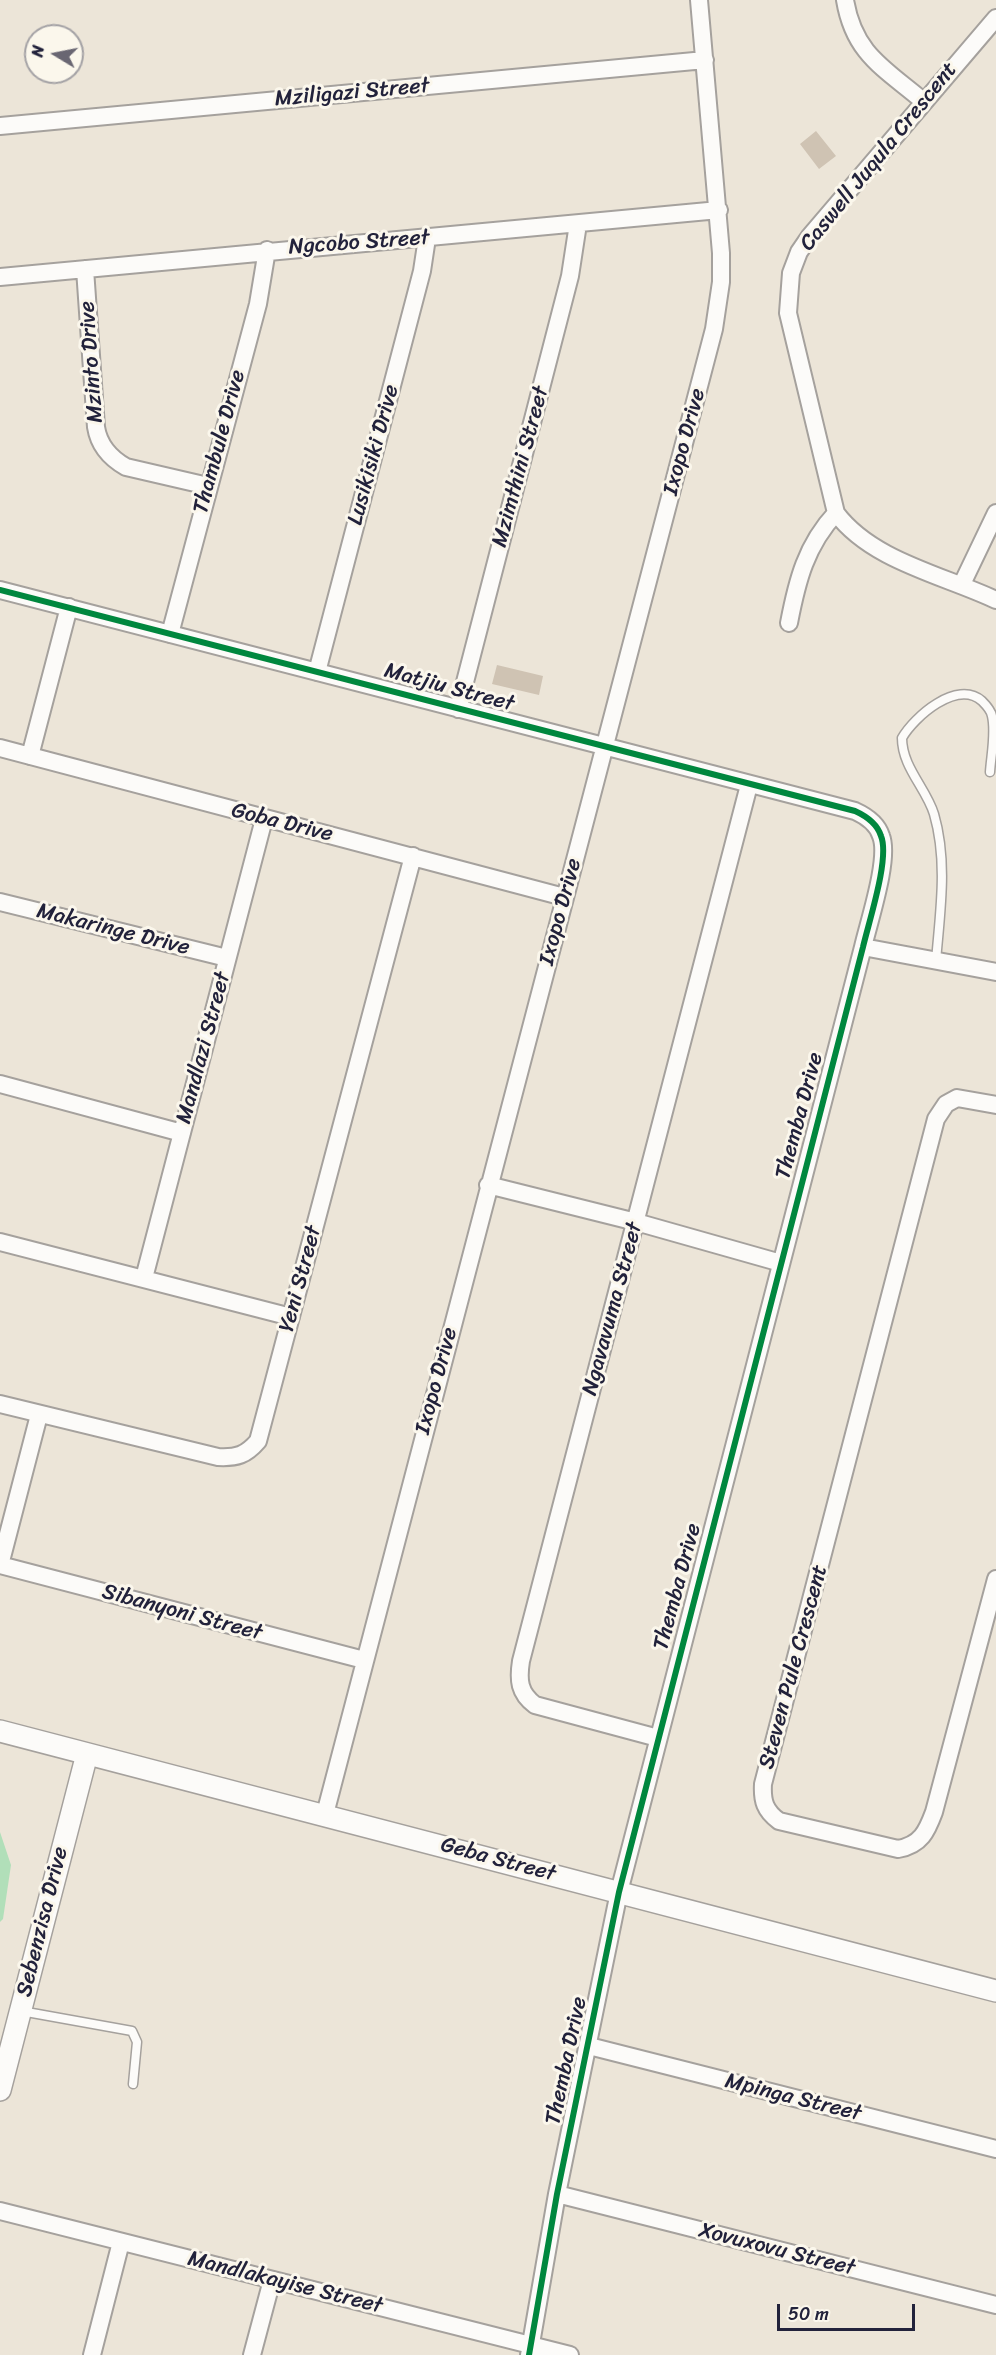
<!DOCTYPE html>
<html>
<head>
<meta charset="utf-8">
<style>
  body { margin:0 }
  #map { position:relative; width:996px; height:2355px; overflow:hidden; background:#ece5d8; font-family:Sriracha,sans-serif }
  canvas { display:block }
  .north { position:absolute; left:24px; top:24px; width:60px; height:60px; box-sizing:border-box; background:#fbf7ec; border:2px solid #a4a2a5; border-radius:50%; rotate:280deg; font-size:16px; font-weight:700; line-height:24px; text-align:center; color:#22223b }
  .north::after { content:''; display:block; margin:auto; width:21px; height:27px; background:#696672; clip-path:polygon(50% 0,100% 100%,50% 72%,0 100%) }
  .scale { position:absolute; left:777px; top:2304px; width:138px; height:27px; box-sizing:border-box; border:3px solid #22223b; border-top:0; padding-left:8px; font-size:18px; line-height:21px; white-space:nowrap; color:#22223b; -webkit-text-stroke:4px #fbf7ec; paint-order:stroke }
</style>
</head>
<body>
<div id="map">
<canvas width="996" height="2355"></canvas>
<div class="north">N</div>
<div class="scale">50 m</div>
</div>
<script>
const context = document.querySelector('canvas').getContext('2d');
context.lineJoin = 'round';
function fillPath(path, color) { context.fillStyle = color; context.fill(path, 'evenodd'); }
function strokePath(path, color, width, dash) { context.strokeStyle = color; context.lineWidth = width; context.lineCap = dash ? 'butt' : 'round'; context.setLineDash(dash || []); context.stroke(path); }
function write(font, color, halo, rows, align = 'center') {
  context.font = font + ' Sriracha,sans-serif'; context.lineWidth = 6; context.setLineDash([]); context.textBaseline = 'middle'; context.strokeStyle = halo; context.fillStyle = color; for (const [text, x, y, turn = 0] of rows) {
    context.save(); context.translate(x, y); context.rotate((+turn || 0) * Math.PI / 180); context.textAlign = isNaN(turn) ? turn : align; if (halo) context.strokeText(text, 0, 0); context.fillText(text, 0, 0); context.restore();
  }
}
const green = new Path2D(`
  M0,1832L11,1865L3,1919L0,1922Z`);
const building = new Path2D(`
  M816,131L836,156L819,169L800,144Z
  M497,665L543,676L539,695L492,684Z`);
const service = new Path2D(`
  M936,961C940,912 948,862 934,814C926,788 902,767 902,738C914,717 957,679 982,701C986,705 991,710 992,716C996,733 991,756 990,772
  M21,2011L132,2031L137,2042L133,2084`);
const minor = new Path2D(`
  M845,0C854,54 884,68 923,101
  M996,18L810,236L799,252L791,273L788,313L836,513C872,561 943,575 996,600
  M0,126L705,60
  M85,269L96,427C99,446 110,458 126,467L208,486
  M0,277L719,210
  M962,584L996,513
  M0,590L855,811C866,816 877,823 881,836C890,858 869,921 863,947L619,1892L557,2194L529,2355
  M789,623C797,581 806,545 836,513
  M170,634L258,304L267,250
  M317,672L422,271L427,238
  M458,709L570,276L578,224
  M0,748L564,897
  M30,756L69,607
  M0,902L227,958
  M863,947L996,972
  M0,1084L182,1133
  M996,1105L957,1098L946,1104L936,1119L763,1784C762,1801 765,1811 779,1821L898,1849C921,1845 927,1831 934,1812L996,1579
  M488,1185L636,1222L781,1263
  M0,1242L291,1317
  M144,1278L264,819
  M0,1404L218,1457C237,1458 246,1455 258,1441L413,856
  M0,1565L364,1660
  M0,1565L39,1415
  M658,1738L535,1705C519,1693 518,1680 521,1661L749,785
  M325,1814L714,329L721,282V253L699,0
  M589,2046L996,2149
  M557,2194L996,2305
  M0,2211L570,2355
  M92,2355L121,2242
  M252,2355L272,2280`);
const tertiary = new Path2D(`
  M0,1731L996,1991
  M0,2090L87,1754`);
const cycleway = new Path2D(`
  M0,590L855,811C866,816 877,823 881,836C890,858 869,921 863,947L619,1892L557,2194L529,2355`);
const streetNames = [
  ["Mziligazi Street",352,93,-5],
  ["Caswell Juqula Crescent",879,157,-51],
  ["Ngcobo Street",359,243,-4],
  ["Mzinto Drive",92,362,-94],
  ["Thambule Drive",220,442,-75],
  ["Ixopo Drive",685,442,-75],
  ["Lusikisiki Drive",374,455,-75],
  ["Mzimthini Street",521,467,-75],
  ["Matjiu Street",449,688,15],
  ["Goba Drive",282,823,14],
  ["Ixopo Drive",561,912,-75],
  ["Makaringe Drive",113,930,14],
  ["Mandlazi Street",204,1048,-75],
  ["Themba Drive",800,1116,-75],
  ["Yeni Street",301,1279,-75],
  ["Ngavavuma Street",613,1309,-75],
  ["Ixopo Drive",437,1381,-75],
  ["Themba Drive",678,1587,-75],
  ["Sibanyoni Street",182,1613,15],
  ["Steven Pule Crescent",794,1667,-75],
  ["Geba Street",498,1860,15],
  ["Sebenzisa Drive",43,1922,-76],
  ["Themba Drive",567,2061,-78],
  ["Mpinga Street",793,2098,14],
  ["Xovuxovu Street",777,2250,14],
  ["Mandlakayise Street",285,2283,14]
];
fillPath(green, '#b1dfb9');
fillPath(building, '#cfc3b3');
strokePath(service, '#a5a19d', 11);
strokePath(minor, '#a5a19d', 20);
strokePath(tertiary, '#a5a19d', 24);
strokePath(service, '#fcfbf9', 8);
strokePath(minor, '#fcfbf9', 16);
strokePath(tertiary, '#fcfbf9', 21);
strokePath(cycleway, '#00873e', 6);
write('22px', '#22223b', '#fbf7ec', streetNames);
</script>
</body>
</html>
